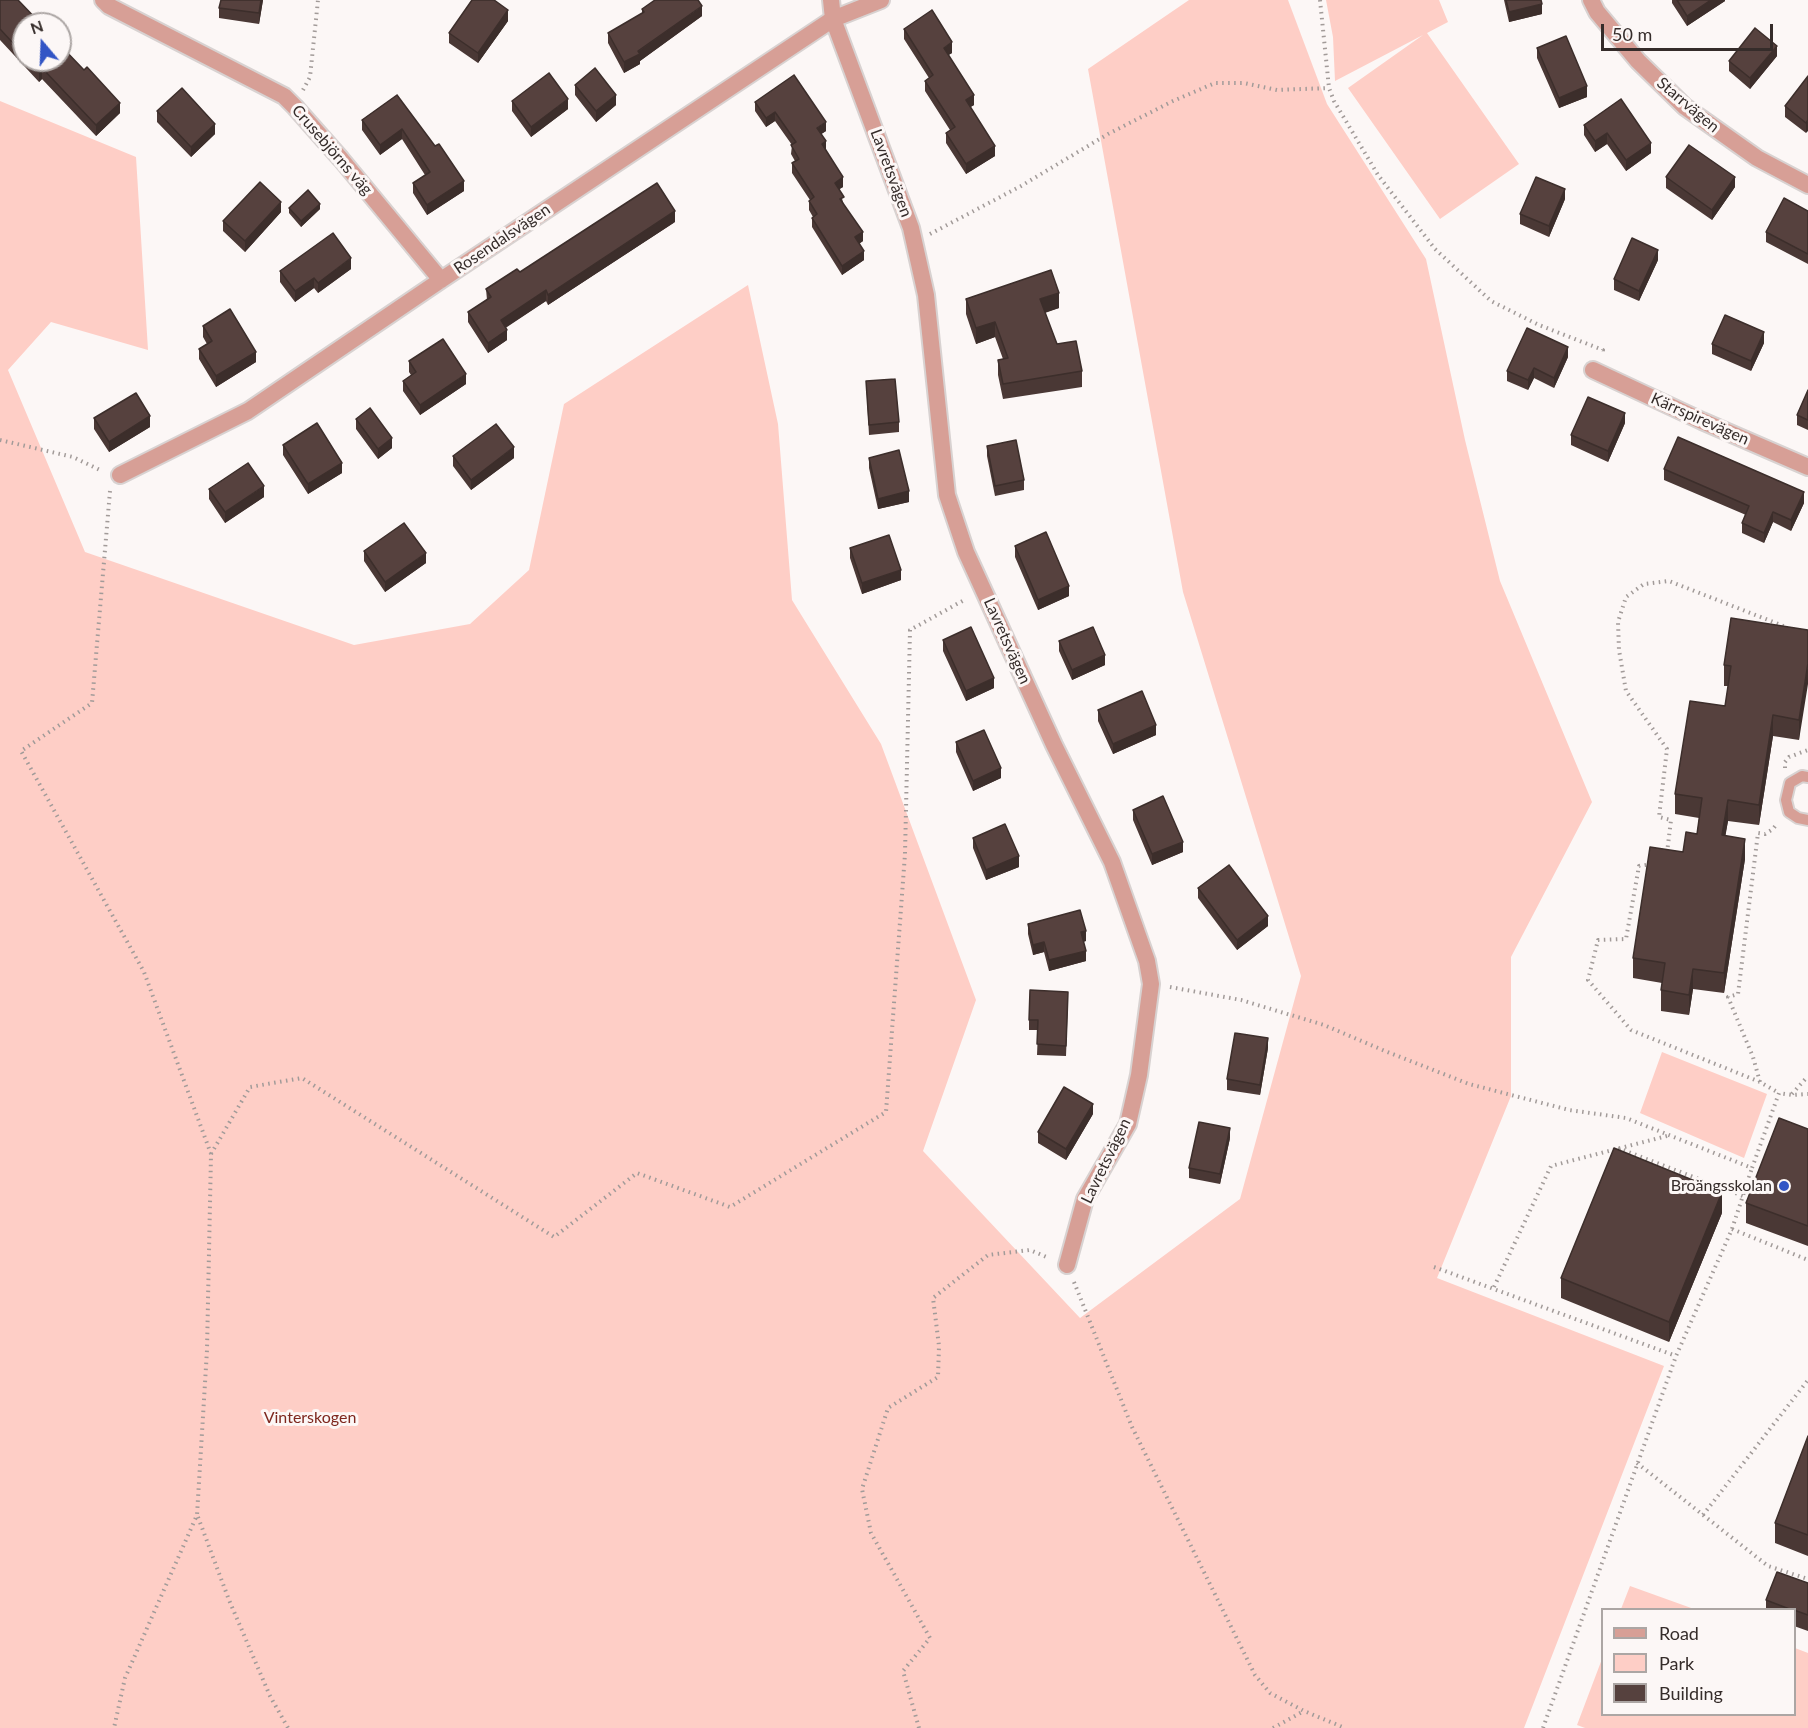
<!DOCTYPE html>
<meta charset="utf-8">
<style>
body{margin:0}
#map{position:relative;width:1808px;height:1728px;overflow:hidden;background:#fcf7f6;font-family:Lato,sans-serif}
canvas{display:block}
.legend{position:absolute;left:1601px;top:1608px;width:195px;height:108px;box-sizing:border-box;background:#fcf7f6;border:2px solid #aca6a4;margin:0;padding:8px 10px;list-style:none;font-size:18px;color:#352c2a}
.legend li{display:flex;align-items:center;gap:12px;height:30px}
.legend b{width:30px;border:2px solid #aca6a4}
.north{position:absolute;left:12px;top:12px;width:60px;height:60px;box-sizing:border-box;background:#fcf7f6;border:2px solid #aca6a4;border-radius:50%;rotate:341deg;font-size:16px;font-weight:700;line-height:24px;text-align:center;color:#352c2a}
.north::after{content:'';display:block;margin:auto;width:21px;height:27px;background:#3255c5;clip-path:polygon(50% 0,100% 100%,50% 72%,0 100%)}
.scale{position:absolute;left:1601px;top:24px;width:172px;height:27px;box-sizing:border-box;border:3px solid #352c2a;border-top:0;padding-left:8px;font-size:18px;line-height:21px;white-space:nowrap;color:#352c2a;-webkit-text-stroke:4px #fcf7f6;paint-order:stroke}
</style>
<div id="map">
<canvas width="1808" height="1728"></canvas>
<ul class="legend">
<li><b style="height:8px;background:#d79f96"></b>Road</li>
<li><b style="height:16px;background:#fecec6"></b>Park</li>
<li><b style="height:16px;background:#56413e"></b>Building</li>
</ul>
<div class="north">N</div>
<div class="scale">50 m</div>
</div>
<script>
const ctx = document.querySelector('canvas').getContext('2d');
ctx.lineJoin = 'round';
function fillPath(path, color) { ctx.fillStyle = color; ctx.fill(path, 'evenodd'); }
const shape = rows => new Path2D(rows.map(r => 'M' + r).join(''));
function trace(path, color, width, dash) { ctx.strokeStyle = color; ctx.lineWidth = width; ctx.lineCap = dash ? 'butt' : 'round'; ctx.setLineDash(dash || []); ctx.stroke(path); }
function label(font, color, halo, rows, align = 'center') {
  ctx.font = font + ' Lato,sans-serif'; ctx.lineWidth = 6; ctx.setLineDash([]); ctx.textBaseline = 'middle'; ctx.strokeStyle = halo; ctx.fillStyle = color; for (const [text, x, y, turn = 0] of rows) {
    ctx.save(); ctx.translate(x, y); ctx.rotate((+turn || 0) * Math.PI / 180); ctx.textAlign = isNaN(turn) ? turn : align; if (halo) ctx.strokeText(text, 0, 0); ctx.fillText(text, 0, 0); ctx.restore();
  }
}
fillPath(shape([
 [1189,0,1288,0,1327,104,1426,259,1465,440,1500,581,1592,802,1511,957,1511,1096,1437,1278,1664,1366,1524,1728,0,1728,0,101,136,157,148,350,51,322,8,370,85,552,354,645,470,624,529,570,564,404,748,285,778,424,792,600,881,744,976,1000,923,1151,1080,1318,1240,1199,1301,976,1183,592,1088,69],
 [1326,0,1439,0,1448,22,1427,33,1519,164,1440,219,1348,88,1423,35,1335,81,1333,37],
 [1662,1052,1767,1094,1744,1158,1640,1113],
 [1630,1586,1694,1609,1621,1609],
 [1795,1648,1808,1653,1808,1728,1585,1728,1577,1725,1602,1659,1602,1714,1794,1714]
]), '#fecec6');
const service = shape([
 [1808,777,1802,776,1790,783,1786,800,1789,812,1798,818,1808,820]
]);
const minor = shape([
 [103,0,109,6,284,96,295,107,341,159,441,280],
 [831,0,833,19,911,228,926,295,947,495,966,552,1054,745,1112,862,1147,961,1151,984,1139,1075,1128,1124,1085,1199,1067,1265],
 [1591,0,1597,12,1638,61,1685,107,1757,158,1808,185],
 [1593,370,1702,421,1808,467],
 [120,475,248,411,441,280,833,19,881,0]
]);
trace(service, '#d8d2d1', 14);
trace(minor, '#d8d2d1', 20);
trace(shape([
 [1320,0,1329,88,1334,101,1378,175,1435,249,1491,301,1539,325,1603,350,1601,353],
 [303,90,310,77,318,0],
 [930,234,1021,186,1108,134,1173,101,1215,83,1244,83,1277,90,1329,88],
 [0,440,73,457,102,471],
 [110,491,92,703,21,751,144,972,211,1154,207,1350,197,1515,125,1678,114,1728],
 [1785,768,1785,762,1789,757,1808,750],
 [1667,853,1671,820,1659,817,1667,749,1626,691,1619,650,1618,622,1626,597,1644,584,1669,581,1786,627],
 [1652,864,1639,866,1626,939,1598,940,1588,980,1631,1030,1760,1082,1779,1093],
 [1170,987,1241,1000,1324,1025,1385,1051,1469,1084,1569,1110,1626,1118,1752,1168,1779,1093,1792,1095,1808,1094],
 [1760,1082,1753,1057,1728,997,1738,994,1758,833,1765,834,1773,829,1776,825],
 [1792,1094,1808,1076],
 [1618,1148,1743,1196],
 [211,1154,250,1087,302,1078,554,1237,637,1173,730,1207,886,1112,905,854,910,630,966,599],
 [1732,1229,1808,1260],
 [1434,1267,1676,1356],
 [1074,1282,1132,1427,1255,1675,1270,1693,1304,1711,1345,1728],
 [1494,1287,1551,1166,1671,1135],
 [1637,1463,1768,1566,1808,1579],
 [1703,1515,1808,1380],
 [198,1517,229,1600,270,1696,288,1728],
 [919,1728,903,1671,930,1638,871,1533,862,1489,888,1408,938,1377,939,1346,933,1298,988,1255,1030,1250,1049,1258],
 [1273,1728,1304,1711],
 [1543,1728,1676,1356,1732,1229,1752,1168]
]), '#a29b99', 4, [1.5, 4.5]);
trace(service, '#d79f96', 10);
trace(minor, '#d79f96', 16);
fillPath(shape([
 [0,0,24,24,24,60,60,60,84,70,120,113,96,136,42,79,39,82,0,40],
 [263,0,259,24,219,18,219,8],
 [1504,0,1541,0,1542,14,1509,22],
 [1672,0,1725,0,1725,1,1687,26,1672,3],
 [642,9,702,16,640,61,640,64,624,73,608,43,608,33,642,14],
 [508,21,478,63,449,43,449,33],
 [904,29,952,53,948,55,974,105,970,107,995,156,966,174,946,143,946,133,950,130,925,91,925,81,929,78,904,39],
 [1537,48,1587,97,1559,108,1537,58],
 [1777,56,1750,89,1729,71,1729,61],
 [1808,76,1806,133,1785,117,1785,106],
 [575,85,616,105,596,122,575,95],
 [397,95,464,191,427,215,413,193,413,183,425,175,402,139,380,155,362,130,362,120],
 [1621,99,1651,153,1626,171,1607,144,1595,152,1584,135,1584,125],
 [512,101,568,109,531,137,512,111],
 [755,102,826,131,821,134,826,151,843,187,839,189,844,205,863,241,859,244,864,260,842,275,812,227,812,218,813,217,809,210,809,201,810,200,792,173,792,163,795,161,791,154,792,145,775,121,766,127,755,111],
 [157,111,215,134,191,157,157,122],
 [1666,177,1735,187,1712,220,1666,188],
 [1565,199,1549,237,1520,224,1520,214],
 [289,208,320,209,301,227,289,213],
 [1808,211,1808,264,1766,242,1766,232],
 [281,212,245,252,223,231,223,221],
 [675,222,548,305,546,301,506,327,507,340,488,353,468,322,468,312,487,300,486,289,520,272],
 [1658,260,1639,301,1614,290,1614,279],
 [351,269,318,293,314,288,295,302,280,282,280,271],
 [966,299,1059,308,1045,313,1057,344,1082,371,1082,387,1003,399,998,375,998,360,1003,359,995,337,976,344,966,314],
 [203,326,256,362,216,387,199,359,199,349,207,344,203,337],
 [1764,343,1751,371,1712,354,1712,344],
 [1568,357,1554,388,1534,378,1528,390,1507,381,1507,371],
 [409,361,466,384,420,415,403,391,403,381,411,375,409,372],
 [866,381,899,422,899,432,869,435],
 [1808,390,1808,430,1797,425,1797,415],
 [94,418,150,427,109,452,94,429],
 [356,419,392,448,378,459,356,429],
 [1625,423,1608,462,1571,445,1571,435],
 [283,445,342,473,308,494,283,455],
 [987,446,1024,480,1024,490,995,496,987,456],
 [453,456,514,458,471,490,453,466],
 [869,458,909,502,878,509,869,468],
 [1664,469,1804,503,1791,531,1773,522,1764,543,1742,533,1742,523,1746,515,1664,480],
 [209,489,264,497,225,523,209,499],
 [1015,546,1069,596,1038,610,1015,557],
 [850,548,901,580,862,594,850,558],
 [364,551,426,563,385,592,364,561],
 [1808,630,1799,740,1773,736,1759,825,1728,821,1725,836,1745,859,1724,993,1693,989,1689,1015,1661,1011,1661,990,1662,983,1633,978,1633,958,1683,852,1697,834,1699,818,1675,814,1675,794,1725,706,1728,686,1724,686,1724,665],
 [943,640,994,688,966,701,943,651],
 [1059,641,1105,665,1072,680,1059,651],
 [1098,710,1156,735,1113,754,1098,721],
 [956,742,1001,778,973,791,956,752],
 [1133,810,1183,852,1152,865,1133,820],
 [973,838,1019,867,986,880,973,848],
 [1198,888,1268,926,1237,950,1198,898],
 [1028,924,1086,941,1083,942,1086,961,1049,971,1044,952,1033,955,1028,934],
 [1068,1002,1066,1056,1037,1055,1038,1030,1029,1030,1029,1020],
 [1268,1048,1260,1095,1227,1090,1227,1079],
 [1093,1114,1066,1160,1038,1143,1038,1132],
 [1808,1129,1808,1246,1746,1223,1746,1203],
 [1230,1138,1220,1184,1189,1178,1189,1168],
 [1722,1213,1669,1342,1561,1298,1561,1278],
 [1808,1436,1808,1556,1775,1543,1775,1523],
 [1808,1583,1808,1631,1794,1626,1794,1610,1766,1610,1766,1600]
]), '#4a3835');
fillPath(shape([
 [261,0,263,0,259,24,259,13],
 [1711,0,1725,0,1725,1,1687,26,1687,16],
 [1542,4,1542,14,1509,22,1509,12],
 [702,6,702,16,640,61,640,64,624,73,624,62],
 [508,10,508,21,478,63,478,53],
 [952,42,952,53,944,58,944,48],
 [1777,46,1777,56,1750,89,1750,78],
 [42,68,42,79,39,82,39,71],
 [1587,86,1587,97,1559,108,1559,98],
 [616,95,616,105,596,122,596,111],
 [974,95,974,105,966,110,966,100],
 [568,99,568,109,531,137,531,127],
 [120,103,120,113,96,136,96,125],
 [775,112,775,121,766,127,766,118],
 [1808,120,1808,131,1806,133,1806,123],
 [826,122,826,131,817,137,817,128],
 [215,124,215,134,191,157,191,147],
 [402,129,402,139,380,155,380,145],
 [1607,133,1607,144,1595,152,1595,141],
 [826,141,826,151,822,144],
 [1651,143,1651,153,1626,171,1626,160],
 [995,146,995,156,966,174,966,164],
 [843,177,843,187,835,192,835,183],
 [1735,177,1735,187,1712,220,1712,210],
 [464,181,464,191,427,215,427,205],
 [1565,189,1565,199,1549,237,1549,226],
 [281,202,281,212,245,252,245,241],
 [320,204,320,209,301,227,301,221],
 [675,211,675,222,548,305,548,295],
 [863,232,863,241,855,246,855,237],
 [1658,250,1658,260,1639,301,1639,291],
 [864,251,864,260,842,275,842,266],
 [351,258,351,269,318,293,318,283],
 [314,278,314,288,295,302,295,291],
 [546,290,546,301,501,331,501,320],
 [1059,293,1059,308,1040,314,1040,299],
 [995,322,995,337,976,344,976,328],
 [507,330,507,340,488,353,488,343],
 [1764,332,1764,343,1751,371,1751,361],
 [1568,347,1568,357,1554,388,1554,378],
 [256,352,256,362,216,387,216,376],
 [1534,368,1534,378,1528,390,1528,380],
 [466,374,466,384,420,415,420,405],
 [1625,413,1625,423,1608,462,1608,451],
 [150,416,150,427,109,452,109,442],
 [392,438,392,448,378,459,378,449],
 [514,447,514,458,471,490,471,480],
 [342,463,342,473,308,494,308,484],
 [264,486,264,497,225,523,225,512],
 [909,491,909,502,878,509,878,499],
 [1804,492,1804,503,1791,531,1791,520],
 [1773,512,1773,522,1764,543,1764,533],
 [426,553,426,563,385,592,385,582],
 [901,570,901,580,862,594,862,583],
 [1069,586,1069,596,1038,610,1038,600],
 [1105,655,1105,665,1072,680,1072,670],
 [1808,663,1808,684,1799,740,1799,720],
 [994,678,994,688,966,701,966,691],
 [1773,715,1773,736,1759,825,1759,805],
 [1156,725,1156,735,1113,754,1113,744],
 [1001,768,1001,778,973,791,973,781],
 [1728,800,1728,821,1722,856,1722,835],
 [1745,839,1745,859,1724,993,1724,973],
 [1183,842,1183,852,1152,865,1152,854],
 [1019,856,1019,867,986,880,986,870],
 [1268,916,1268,926,1237,950,1237,940],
 [1086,931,1086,941,1081,942,1081,932],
 [1044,942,1044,952,1033,955,1033,945],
 [1086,951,1086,961,1049,971,1049,960],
 [1693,969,1693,989,1689,1015,1689,995],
 [1268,1038,1268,1048,1260,1095,1260,1085],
 [1093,1104,1093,1114,1066,1160,1066,1149],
 [1230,1128,1230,1138,1220,1184,1220,1174],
 [1722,1192,1722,1213,1669,1342,1669,1322]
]), '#3c2e2b');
const building = shape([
 [0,0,18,0,41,24,24,24,24,55,0,29,0,0],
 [221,0,261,0,259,13,219,8,221,0],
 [472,0,494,0,508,10,478,53,449,33,472,0],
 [655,0,698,0,702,6,638,51,640,54,624,62,608,33,644,12,642,9,655,0],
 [1506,0,1541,0,1542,4,1509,12,1506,0],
 [1677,0,1711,0,1687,16,1677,0],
 [932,10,952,42,944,48,974,95,966,100,995,146,966,164,946,133,955,127,925,81,933,75,904,29,932,10],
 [1755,28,1777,46,1750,78,1729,61,1755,28],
 [1566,36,1587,86,1559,98,1537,48,1566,36],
 [60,45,84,70,87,67,120,103,96,125,42,68,39,71,28,60,60,60,60,45],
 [595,68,616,95,596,111,575,85,595,68],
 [549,73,568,99,531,127,512,101,549,73],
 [794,75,826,122,817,128,826,141,822,144,843,177,835,183,844,197,840,199,863,232,855,237,864,251,842,266,812,218,817,214,809,201,814,197,792,163,799,159,791,145,796,142,775,112,766,118,755,102,794,75],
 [1808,76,1808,120,1806,123,1785,106,1808,76],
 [182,88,215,124,191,147,157,111,182,88],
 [397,95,435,146,439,144,464,181,427,205,413,183,430,172,402,129,380,145,362,120,397,95],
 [1621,99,1651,143,1626,160,1607,133,1595,141,1584,125,1621,99],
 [1689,145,1735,177,1712,210,1666,177,1689,145],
 [1536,177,1565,189,1549,226,1520,214,1536,177],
 [260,182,281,202,245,241,223,221,260,182],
 [657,183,675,211,548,295,546,290,501,320,507,330,488,343,468,312,491,297,486,289,517,269,520,272,657,183],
 [308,190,320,204,301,221,289,208,308,190],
 [1784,198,1808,211,1808,254,1766,232,1784,198],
 [333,233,351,258,318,283,314,278,295,291,280,271,333,233],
 [1632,238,1658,250,1639,291,1614,279,1632,238],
 [1051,270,1059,293,1040,299,1057,344,1076,341,1082,371,1003,384,998,360,1008,358,995,322,976,328,966,299,1051,270],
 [230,309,256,352,216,376,199,349,212,341,203,326,230,309],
 [1725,315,1764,332,1751,361,1712,344,1725,315],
 [1527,328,1568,347,1554,378,1534,368,1528,380,1507,371,1527,328],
 [443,339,466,374,420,405,403,381,416,372,409,361,443,339],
 [895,379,899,422,869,425,866,381,895,379],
 [1808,390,1808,420,1797,415,1808,390],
 [136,393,150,416,109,442,94,418,136,393],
 [1588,397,1625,413,1608,451,1571,435,1588,397],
 [370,408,392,438,378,449,356,419,370,408],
 [317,423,342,463,308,484,283,445,317,423],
 [496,424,514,447,471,480,453,456,496,424],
 [1678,437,1804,492,1791,520,1773,512,1764,533,1742,523,1749,506,1664,469,1678,437],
 [1016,440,1024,480,995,486,987,446,1016,440],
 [899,450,909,491,878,499,869,458,899,450],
 [248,463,264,486,225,512,209,489,248,463],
 [404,523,426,553,385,582,364,551,404,523],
 [1046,532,1069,586,1038,600,1015,546,1046,532],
 [889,535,901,570,862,583,850,548,889,535],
 [1731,618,1808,630,1808,663,1799,720,1773,715,1759,805,1728,800,1722,835,1745,839,1724,973,1693,969,1689,995,1661,990,1665,963,1633,958,1650,847,1683,852,1686,832,1697,834,1702,798,1675,794,1690,701,1725,706,1731,666,1724,665,1731,618],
 [971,627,994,678,966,691,943,640,971,627],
 [1093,627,1105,655,1072,670,1059,641,1093,627],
 [1142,691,1156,725,1113,744,1098,710,1142,691],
 [984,730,1001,768,973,781,956,742,984,730],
 [1163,796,1183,842,1152,854,1133,810,1163,796],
 [1005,824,1019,856,986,870,973,838,1005,824],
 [1229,865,1268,916,1237,940,1198,888,1229,865],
 [1080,910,1086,931,1081,932,1086,951,1049,960,1044,942,1033,945,1028,924,1080,910],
 [1030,990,1068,992,1066,1046,1037,1044,1038,1020,1029,1020,1030,990],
 [1235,1033,1268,1038,1260,1085,1227,1079,1235,1033],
 [1064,1087,1093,1104,1066,1149,1038,1132,1064,1087],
 [1779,1118,1808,1129,1808,1226,1746,1203,1779,1118],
 [1199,1122,1230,1128,1220,1174,1189,1168,1199,1122],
 [1614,1148,1722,1192,1669,1322,1561,1278,1614,1148],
 [1808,1436,1808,1535,1775,1523,1808,1436],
 [1777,1572,1808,1583,1808,1615,1794,1610,1792,1610,1766,1600,1777,1572]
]);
fillPath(building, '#56413e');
trace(building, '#3c2e2b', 1.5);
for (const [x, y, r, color] of [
 [1784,1186,6,"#3255c5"]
]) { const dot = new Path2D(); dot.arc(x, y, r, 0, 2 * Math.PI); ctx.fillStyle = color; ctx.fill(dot); trace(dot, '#fcf7f6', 2); }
label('16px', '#352c2a', '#fcf7f6', [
 ["Starrvägen",1688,105,40],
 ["Crusebjörns väg",332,150,49],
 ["Lavretsvägen",891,173,70],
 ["Rosendalsvägen",502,239,-34],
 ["Kärrspirevägen",1700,419,24],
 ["Lavretsvägen",1007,641,66],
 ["Lavretsvägen",1106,1161,-64]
]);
label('16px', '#352c2a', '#fcf7f6', [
 ["Broängsskolan",1772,1186]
], 'right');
label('16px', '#7e271e', '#fcf7f6', [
 ["Vinterskogen",310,1418]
]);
</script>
